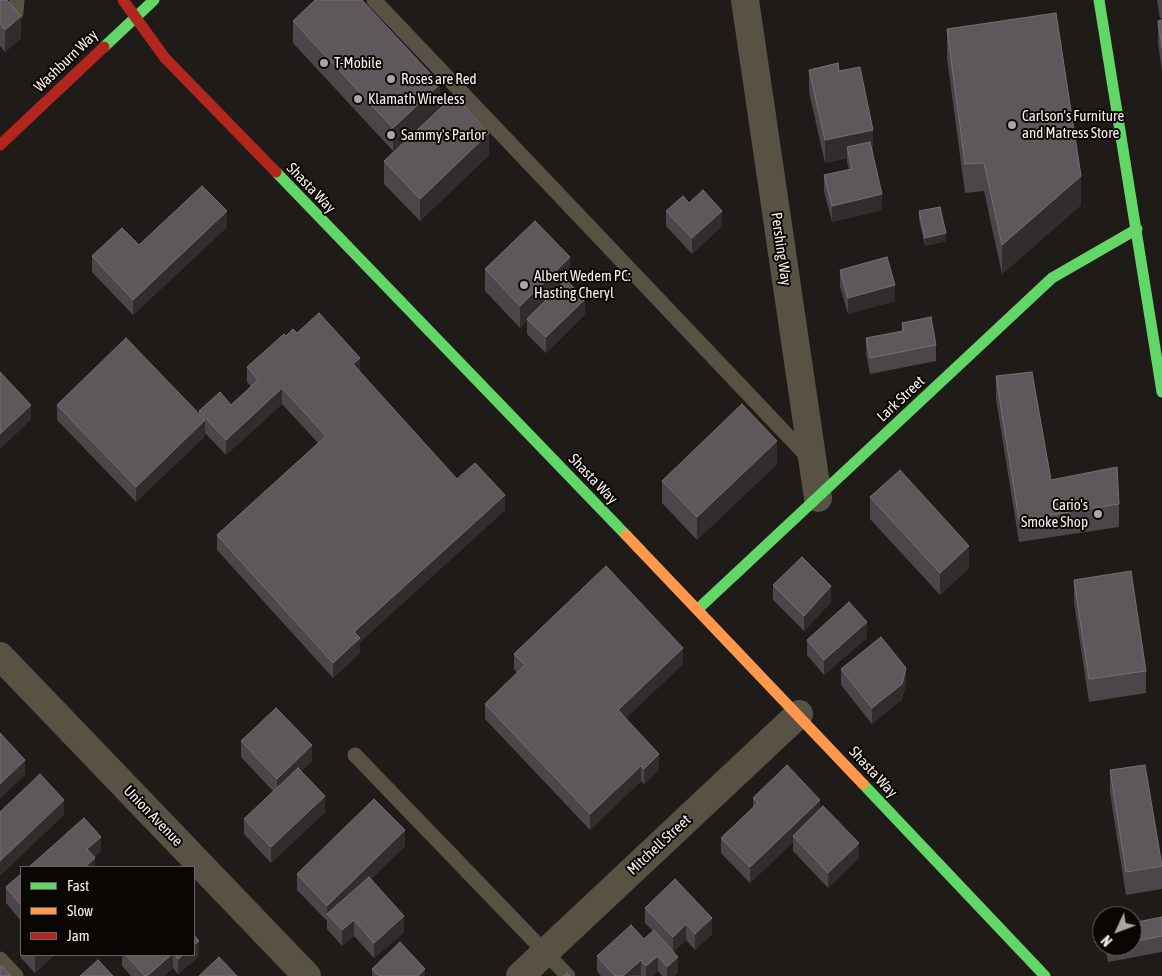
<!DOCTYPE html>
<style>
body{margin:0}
#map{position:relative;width:1162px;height:976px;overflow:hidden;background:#1f1b18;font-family:"Asap Condensed",sans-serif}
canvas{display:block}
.legend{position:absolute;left:20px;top:866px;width:175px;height:90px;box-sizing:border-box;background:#090604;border:1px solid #686461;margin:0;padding:6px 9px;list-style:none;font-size:15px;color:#f7f1ed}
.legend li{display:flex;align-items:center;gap:10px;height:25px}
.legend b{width:25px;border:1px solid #686461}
.north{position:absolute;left:1092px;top:906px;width:50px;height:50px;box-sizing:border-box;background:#090604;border:1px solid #686461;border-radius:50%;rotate:227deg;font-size:14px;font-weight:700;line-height:20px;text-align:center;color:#f7f1ed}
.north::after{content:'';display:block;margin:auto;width:18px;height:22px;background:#aba6a2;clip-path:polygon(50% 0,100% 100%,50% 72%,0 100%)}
</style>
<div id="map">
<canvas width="1162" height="976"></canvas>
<ul class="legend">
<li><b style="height:6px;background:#63d668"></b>Fast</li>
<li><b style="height:6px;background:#ff974d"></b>Slow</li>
<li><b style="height:6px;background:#b3261e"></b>Jam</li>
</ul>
<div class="north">N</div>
</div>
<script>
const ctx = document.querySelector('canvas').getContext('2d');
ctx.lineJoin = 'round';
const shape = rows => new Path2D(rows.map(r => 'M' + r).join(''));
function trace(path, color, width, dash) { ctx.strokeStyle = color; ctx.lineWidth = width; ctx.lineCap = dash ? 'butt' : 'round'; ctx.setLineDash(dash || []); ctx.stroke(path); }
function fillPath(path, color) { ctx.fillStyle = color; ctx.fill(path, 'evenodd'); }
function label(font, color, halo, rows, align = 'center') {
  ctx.font = font + ' "Asap Condensed",sans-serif'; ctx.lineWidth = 4; ctx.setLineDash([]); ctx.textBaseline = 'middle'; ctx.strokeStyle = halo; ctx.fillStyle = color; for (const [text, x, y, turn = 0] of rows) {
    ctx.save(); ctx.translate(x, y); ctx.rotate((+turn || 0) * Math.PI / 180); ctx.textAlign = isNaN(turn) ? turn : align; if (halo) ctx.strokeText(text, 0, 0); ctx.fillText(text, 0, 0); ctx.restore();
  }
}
trace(shape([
 [374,0,809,458],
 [0,28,16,13,17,0],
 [355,755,568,976],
 [0,959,16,976]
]), '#585245', 15);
trace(shape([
 [745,0,818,498],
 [0,656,307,976],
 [520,976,799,714]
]), '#585245', 28);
trace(shape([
 [1099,0,1162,392],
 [104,47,154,0],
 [276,172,626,535],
 [698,609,1052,278,1137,229],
 [863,784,1045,976]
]), '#63d668', 11);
trace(shape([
 [626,535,863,784]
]), '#ff974d', 11);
trace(shape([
 [123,0,165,58,276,172],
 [0,145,104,47]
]), '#b3261e', 11);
fillPath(shape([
 [0,0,21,38,5,52,0,46],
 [1157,0,1162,0,1162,18,1160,19],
 [1162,20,1162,71,1158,43,1158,21],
 [293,21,440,106,393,151,293,43],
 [947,29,1081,205,1002,274,984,191,965,193,947,58],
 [809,70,839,71,873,152,872,152,882,210,832,222,824,191,824,175,849,169,847,163,847,158,825,163,809,92],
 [489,155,420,221,384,184,384,161],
 [689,203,722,226,692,254,666,226,666,211],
 [919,211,946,241,925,246,919,219],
 [227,227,133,315,92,272,92,256],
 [485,269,570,280,568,282,585,314,546,353,527,334,527,321,520,328,485,291],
 [840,270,895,301,848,314,840,286],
 [902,323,936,345,936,361,870,374,866,353,866,338,902,331],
 [297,333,360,372,457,479,505,510,360,642,360,653,333,678,217,550,217,535,318,443,282,404,226,455,205,433,205,436,136,502,57,420,57,405,199,414,199,411,231,405,251,387,247,382,247,367,286,336],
 [996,376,1051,480,1119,504,1119,527,1019,542,996,399],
 [777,464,697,540,662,503,662,481],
 [870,497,969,568,940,595,870,519],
 [1074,580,1146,671,1146,693,1089,702,1074,602],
 [773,585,831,602,804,631,773,600],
 [867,638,824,675,807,655,807,640],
 [514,654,683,664,625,718,659,769,644,784,641,781,590,830,485,719,485,704,517,673,514,669],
 [841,669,906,683,902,699,872,724,841,685],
 [241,741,312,761,301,771,325,812,271,863,244,834,244,819,273,791,241,757],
 [1110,770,1162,866,1162,889,1126,895,1110,793],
 [753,798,820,808,859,858,828,888,793,851,793,842,750,883,721,853,721,838,753,807],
 [405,846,371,879,404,932,374,958,354,936,342,946,327,929,327,921,297,890,297,874],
 [21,874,21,921,6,903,6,887],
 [645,908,712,934,695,950,686,940,673,952,678,973,674,976,662,976,658,971,652,976,601,976,597,971,597,956,644,939,653,931,645,923],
 [1162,917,1162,952,1108,962,1105,946,1132,946,1132,923],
 [21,943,21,955,54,955,35,973,21,958],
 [122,955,194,955,199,956,178,974,173,968,164,976,131,976,122,966],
 [372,969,425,976,372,976]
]), '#4c454a');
fillPath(shape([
 [21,16,21,38,5,52,5,30],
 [440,84,440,106,393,151,393,128],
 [873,130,873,152,849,157,847,147,847,158,825,163,825,140],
 [489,133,489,155,420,221,420,199],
 [1081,176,1081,205,1002,274,1002,245],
 [882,194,882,210,832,222,832,206],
 [227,211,227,227,133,315,133,300],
 [722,211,722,226,692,254,692,238],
 [946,233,946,241,925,246,925,238],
 [570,257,570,280,529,320,527,319,527,321,520,328,520,306],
 [895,285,895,301,848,314,848,298],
 [585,299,585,314,546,353,546,337],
 [360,358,360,373,353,364],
 [282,388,282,404,226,455,226,440],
 [31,405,31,420,0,449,0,434],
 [205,420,205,436,136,502,136,487],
 [777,441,777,464,697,540,697,517],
 [505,495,505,510,360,642,360,653,333,678,333,663,354,632],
 [969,546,969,568,940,595,940,573],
 [831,586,831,602,804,631,804,616],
 [867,622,867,638,824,675,824,660],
 [683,648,683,664,618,726,618,710],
 [906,668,906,683,902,699,872,724,872,708],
 [312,745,312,761,277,794,277,779],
 [659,754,659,769,644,784,644,769],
 [25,760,25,775,0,799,0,784],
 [641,766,641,781,590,830,590,814],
 [325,796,325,812,271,863,271,847],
 [64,800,64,815,0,876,0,861],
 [820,800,820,815,793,836,793,842,750,883,750,867],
 [405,830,405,846,331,918,327,914,327,921,327,906],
 [101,837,101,852,87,864,87,849],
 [859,843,859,858,828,888,828,873],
 [95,858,95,867,85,867],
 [404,916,404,932,374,958,374,943],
 [712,918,712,934,695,950,695,934],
 [354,920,354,936,342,946,342,930],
 [686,924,686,940,673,952,673,937],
 [199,941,199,956,178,974,178,959,183,955,194,955,194,945],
 [38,955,54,955,35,973,35,957],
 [171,955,173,955,173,968,164,976,147,976],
 [658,956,658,971,652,976,646,976,646,966],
 [678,957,678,973,674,976,667,976,667,967],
 [641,960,641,975,623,976],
 [425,969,425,976,418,976]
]), '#322c2f');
const building = shape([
 [0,0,7,0,21,16,5,30,0,24,0,0],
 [315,0,362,0,440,84,393,128,293,21,315,0],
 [1056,13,1081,176,1002,245,984,163,965,164,947,29,1056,13],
 [1162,20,1162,48,1158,21,1162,20],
 [838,63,839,71,860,67,873,130,825,140,809,70,838,63],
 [454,95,489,133,420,199,384,161,454,95],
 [870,142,882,194,832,206,824,175,852,169,847,147,870,142],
 [202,186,227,211,133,300,92,256,122,228,139,245,202,186],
 [703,190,722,211,692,238,666,211,683,196,689,203,703,190],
 [940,207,946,233,925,238,919,211,940,207],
 [535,221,570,257,520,306,485,269,535,221],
 [887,257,895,285,848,298,840,270,887,257],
 [566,280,585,299,546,337,527,319,566,280],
 [319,313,360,358,353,364,457,479,475,463,505,495,354,632,360,638,333,663,217,535,326,436,282,388,226,440,199,411,220,392,231,405,258,380,247,367,284,334,286,336,293,329,297,333,319,313],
 [931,317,936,345,870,358,866,338,903,331,902,323,931,317],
 [126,338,205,420,136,487,57,405,126,338],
 [0,372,31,405,0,434,0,372],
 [1032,372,1051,480,1117,467,1119,504,1019,520,996,376,1032,372],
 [742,404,777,441,697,517,662,481,742,404],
 [900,470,969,546,940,573,870,497,900,470],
 [802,557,831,586,804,616,773,585,802,557],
 [606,566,683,648,618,710,659,754,644,769,641,766,590,814,485,704,525,665,514,654,606,566],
 [1131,571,1146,671,1089,679,1074,580,1131,571],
 [849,602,867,622,824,660,807,640,849,602],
 [881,637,906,668,902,684,872,708,841,669,881,637],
 [276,708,312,745,277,779,241,741,276,708],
 [0,733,25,760,0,784,0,733],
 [787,765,820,800,750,867,721,838,758,803,753,798,787,765],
 [1145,765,1162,866,1126,872,1110,770,1145,765],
 [298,768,325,796,271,847,244,819,298,768],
 [40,774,64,800,0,861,0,812,40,774],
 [374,799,405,830,327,906,297,874,374,799],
 [823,806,859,843,828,873,793,836,823,806],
 [84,818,101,837,87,849,95,858,85,867,29,867,84,818],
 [21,874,21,905,6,887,21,874],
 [369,877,404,916,374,943,354,920,342,930,327,914,369,877],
 [675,879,712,918,695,934,686,924,673,937,645,908,675,879],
 [1162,917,1162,936,1132,942,1132,923,1162,917],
 [631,925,644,939,654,930,678,957,667,967,658,956,646,966,641,960,623,976,615,976,597,956,631,925],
 [194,935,199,941,194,945,194,935],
 [400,942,425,969,418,976,379,976,372,969,400,942],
 [126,955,171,955,147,976,145,976,126,955],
 [175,955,183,955,178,959,175,955],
 [219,957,237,976,199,976,219,957],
 [98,960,113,976,80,976,98,960],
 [2,966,11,976,0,976,0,967,2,966],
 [567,973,570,976,564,976,567,973]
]);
fillPath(building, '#5e575c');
trace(building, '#767072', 1);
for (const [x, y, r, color] of [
 [324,63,5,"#aba6a2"],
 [391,79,5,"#aba6a2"],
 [358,99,5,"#aba6a2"],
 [1012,125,5,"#aba6a2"],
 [391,135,5,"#aba6a2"],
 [524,285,5,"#aba6a2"],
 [1098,514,5,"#aba6a2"]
]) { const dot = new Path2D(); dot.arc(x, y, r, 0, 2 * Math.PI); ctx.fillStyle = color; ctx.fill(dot); trace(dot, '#090604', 2); }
label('15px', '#f7f1ed', '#090604', [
 ["Washburn Way",66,61,-44],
 ["Shasta Way",311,188,46],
 ["Pershing Way",781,249,82],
 ["Lark Street",901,399,-43],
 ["Shasta Way",593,479,46],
 ["Shasta Way",873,772,47],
 ["Union Avenue",153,816,46],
 ["Mitchell Street",659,845,-43]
]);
label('15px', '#f7f1ed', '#090604', [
 ["T-Mobile",334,63],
 ["Roses are Red",401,79],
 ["Klamath Wireless",368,99],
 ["Carlson's Furniture",1022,116],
 ["and Matress Store",1022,133],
 ["Sammy's Parlor",401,135],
 ["Albert Wedem PC:",534,276],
 ["Hasting Cheryl",534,293],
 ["Cario's",1088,505,"right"],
 ["Smoke Shop",1088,522,"right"]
], 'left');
</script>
